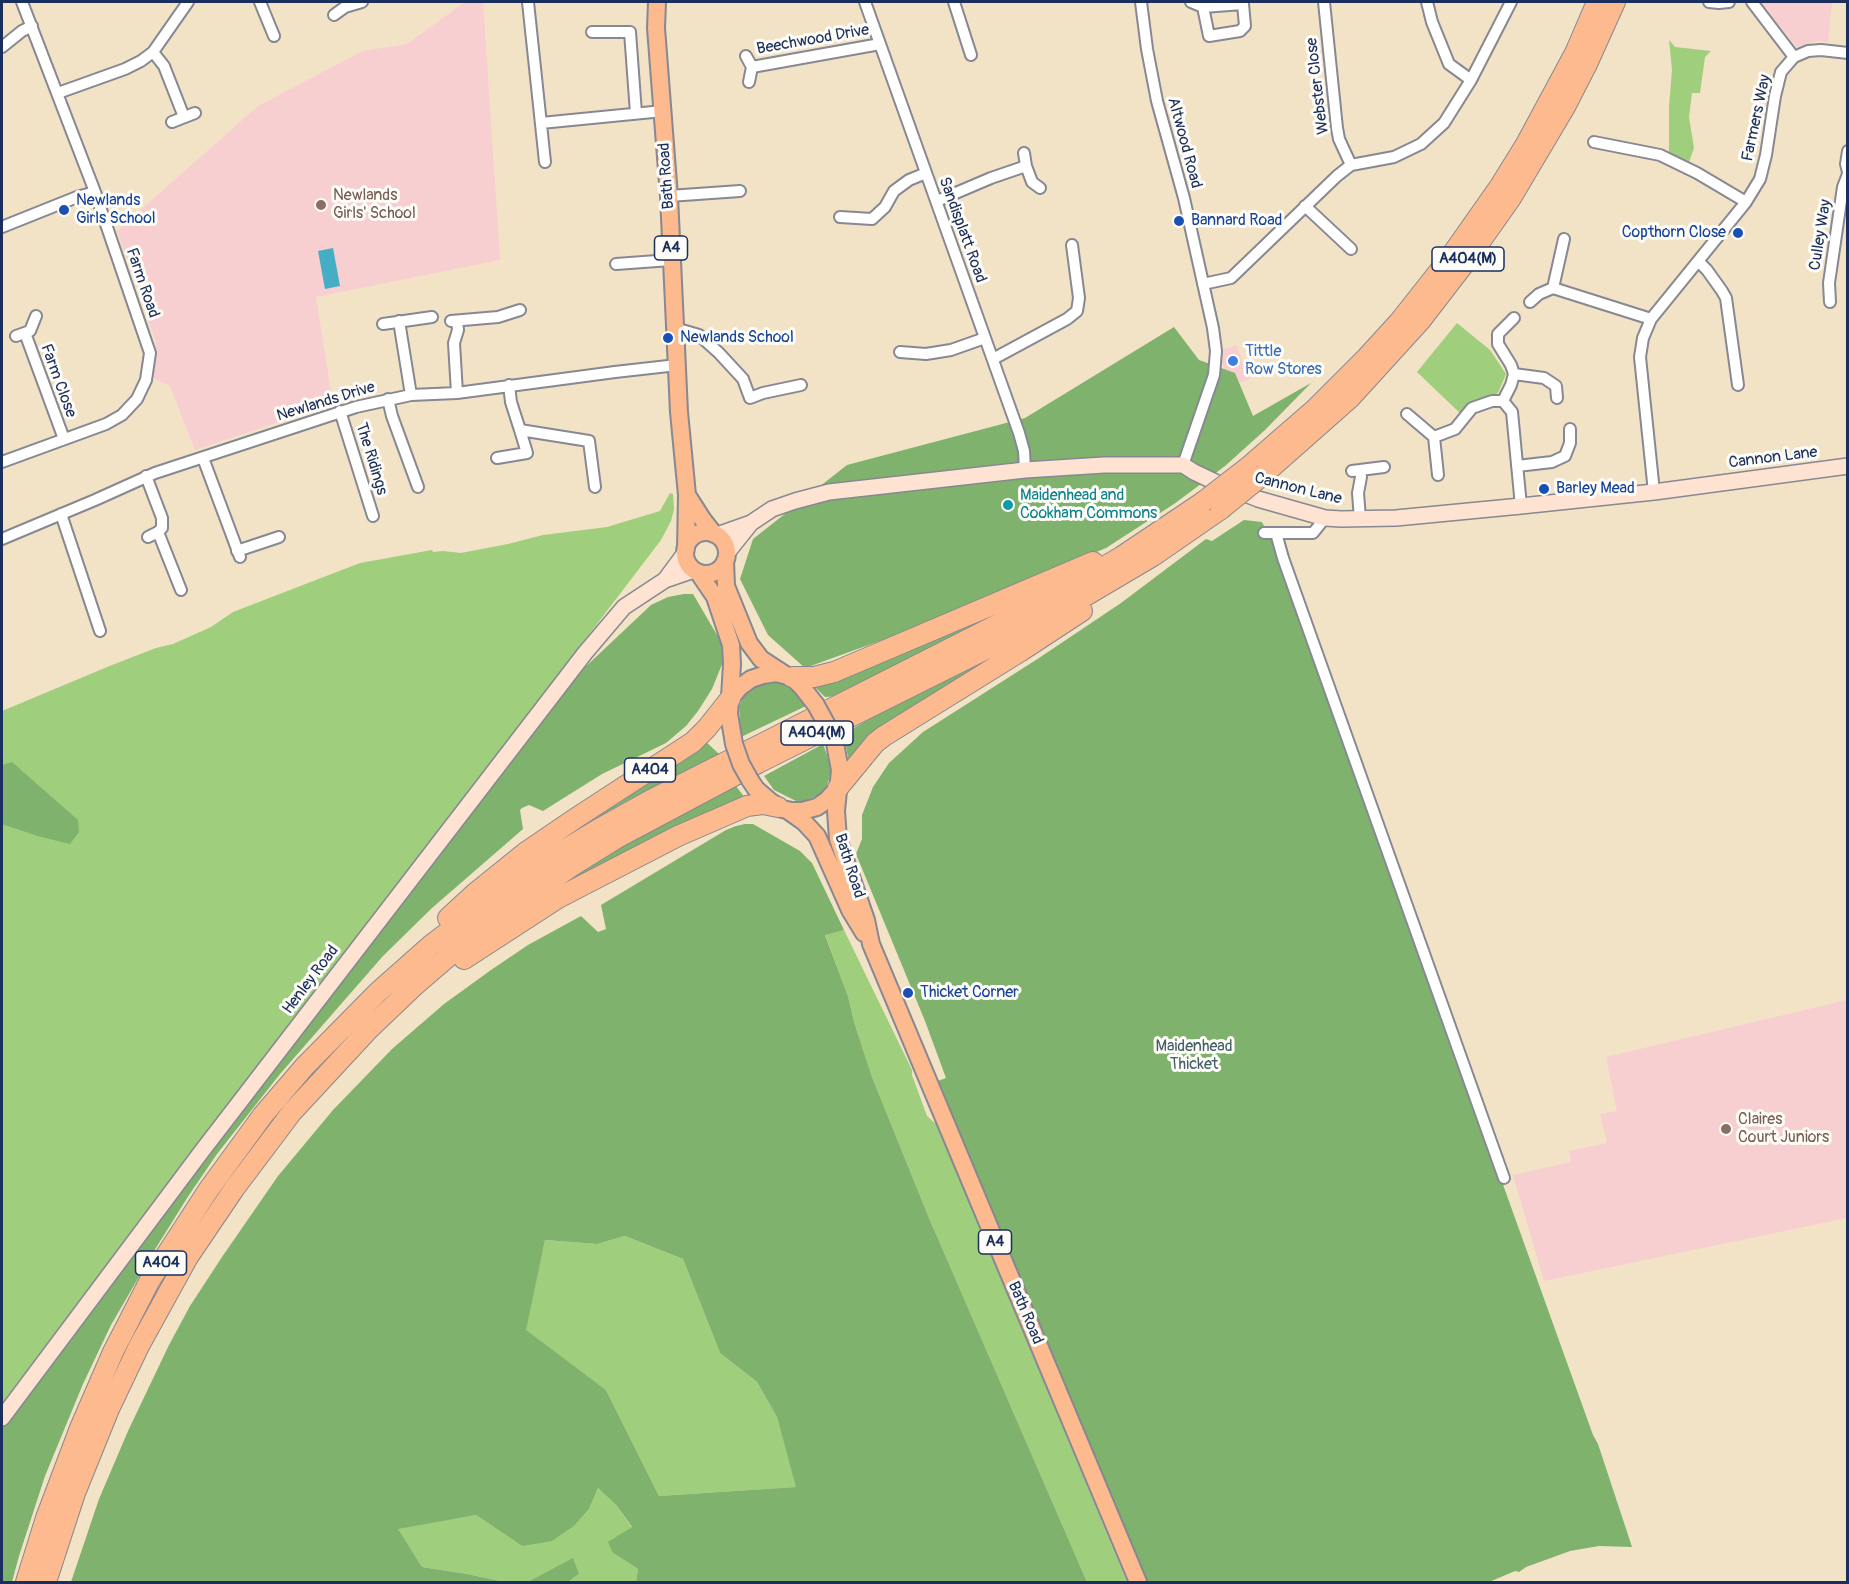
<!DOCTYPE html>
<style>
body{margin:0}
#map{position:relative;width:1849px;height:1584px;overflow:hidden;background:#f2e2c6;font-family:Pangolin,sans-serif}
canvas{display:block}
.frame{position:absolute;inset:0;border:3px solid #1b2f5e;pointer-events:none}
</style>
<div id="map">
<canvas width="1849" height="1584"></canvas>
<div class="frame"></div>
</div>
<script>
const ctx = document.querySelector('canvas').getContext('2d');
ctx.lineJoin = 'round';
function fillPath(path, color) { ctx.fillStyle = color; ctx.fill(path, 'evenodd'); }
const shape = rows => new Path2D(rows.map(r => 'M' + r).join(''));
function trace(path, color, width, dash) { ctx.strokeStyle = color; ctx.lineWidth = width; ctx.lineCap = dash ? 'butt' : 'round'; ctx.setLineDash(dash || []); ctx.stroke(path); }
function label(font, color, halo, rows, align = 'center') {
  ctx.font = font + ' Pangolin,sans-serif'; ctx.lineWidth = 6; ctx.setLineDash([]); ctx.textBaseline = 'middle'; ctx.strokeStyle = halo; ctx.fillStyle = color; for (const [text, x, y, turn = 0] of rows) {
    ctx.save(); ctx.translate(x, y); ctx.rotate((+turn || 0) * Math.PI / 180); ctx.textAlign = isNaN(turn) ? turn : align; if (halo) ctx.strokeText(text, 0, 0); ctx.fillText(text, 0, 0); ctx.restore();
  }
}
fillPath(shape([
 [465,2,483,2,500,260,316,297,333,404,195,450,170,386,150,376,156,342,117,231,258,106,363,51,407,44],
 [1762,2,1832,2,1828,42,1816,41,1797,47,1762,4],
 [1236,345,1250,379,1232,386,1219,357,1221,351],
 [1847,1000,1847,1218,1544,1281,1513,1175,1571,1162,1569,1151,1607,1143,1600,1114,1617,1111,1606,1057]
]), '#f7cfd0');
fillPath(shape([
 [1669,40,1675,47,1711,51,1705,57,1700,93,1692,93,1689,117,1694,148,1687,168,1669,159,1669,107,1672,70],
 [1457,323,1490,350,1506,374,1498,393,1476,401,1462,415,1417,372],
 [670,493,673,494,674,509,671,521,661,540,399,884,234,1096,122,1249,2,1407,2,711,112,665,156,648,173,644,211,627,233,612,360,563,432,550,433,552,443,551,461,553,508,544,543,535,607,527,660,511],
 [844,930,912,1070,912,1075,927,1116,937,1125,1127,1582,1087,1582,929,1218,872,1077,854,1022,848,996,825,934],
 [625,1236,683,1259,720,1353,757,1382,777,1417,797,1487,659,1496,606,1390,525,1330,545,1240,597,1244],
 [598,1488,617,1506,632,1528,613,1553,638,1569,636,1582,568,1582,579,1574,528,1582,505,1582,467,1574,422,1567,397,1528,476,1515,522,1546,575,1525,589,1509]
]), '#9fcf7d');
fillPath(shape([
 [1174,327,1199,360,1235,373,1253,416,1311,383,1265,430,1225,466,1174,504,1106,548,888,638,805,668,768,635,740,579,753,539,847,465,1025,418],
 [1244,520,1262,522,1272,542,1593,1435,1598,1444,1632,1547,1599,1546,1570,1551,1526,1567,1519,1572,1515,1571,1489,1582,1146,1582,935,1082,946,1078,925,1021,856,854,862,839,862,815,873,787,889,763,923,732,1039,658,1121,603,1206,539,1212,541],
 [684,594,693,594,727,652,712,689,698,711,686,726,666,743,602,774,543,811,529,805,522,808,520,810,523,829,432,908,383,956,280,1074,217,1154,189,1195,154,1251,111,1325,83,1384,45,1476,19,1556,12,1582,2,1582,2,1425,425,870,460,830,457,827,581,671,651,605,668,597],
 [1006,606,1007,609,837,696,825,697,813,685],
 [1019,642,895,718,862,743,849,761,845,742,851,741,854,728,879,713],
 [770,679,792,686,804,696,806,706,741,737,739,706,747,690],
 [703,739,719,754,625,802,584,826,511,873],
 [823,744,832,769,825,792,800,803,774,790,764,776],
 [12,762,78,820,79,832,70,844,41,837,2,824,2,765],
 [735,785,746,799,507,922,570,878,621,846],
 [745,824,753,824,800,851,812,863,844,930,825,935,848,996,854,1022,872,1077,929,1218,1087,1582,636,1582,638,1569,613,1553,608,1542,632,1527,617,1506,598,1488,589,1509,575,1525,552,1541,522,1546,476,1515,398,1529,422,1567,467,1574,505,1582,71,1582,99,1499,128,1431,169,1345,190,1306,222,1257,278,1176,333,1110,392,1049,444,1004,491,970,528,945,581,916,598,932,606,929,601,905,726,830,736,826],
 [625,1236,683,1259,720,1353,757,1382,777,1417,796,1487,659,1496,606,1390,526,1330,545,1240,597,1244],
 [573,1558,579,1574,568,1582,528,1582]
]), '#7fb26c');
fillPath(shape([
 [333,248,340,286,325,289,318,251]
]), '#45aec4');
const street = shape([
 [260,2,274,36],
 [528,2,545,162],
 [865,2,1019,433,1024,451,1025,470],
 [954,2,971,55],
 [1141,2,1147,49,1157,101,1184,198,1213,328,1216,351,1214,375,1183,465],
 [1191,2,1203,7,1243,4,1245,26,1240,31,1209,36,1203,7],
 [1324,2,1337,128,1339,139,1351,165],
 [1427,2,1432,22,1449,64,1471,80],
 [1709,2,1719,3,1729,2],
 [1752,2,1794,57],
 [334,15,345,7,362,2],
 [592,32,630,32,636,113],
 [2,47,22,31,32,26],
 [153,52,164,66,184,117],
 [746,56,752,67,749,82],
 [752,67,880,44],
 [58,93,125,69,141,61,153,52,188,2],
 [172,122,195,113],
 [541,123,663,111],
 [1594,142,1660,155,1697,173,1746,202],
 [1848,151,1846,164,1848,172],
 [1024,153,1026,166,1032,182,1040,188],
 [669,196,740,191],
 [937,201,991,178,1026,166],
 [1305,206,1351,249],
 [840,217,872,219,885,207,894,191,909,180,926,173],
 [2,227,77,197,95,192],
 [1698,261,1707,270,1722,291,1726,298,1738,385],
 [616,264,671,260],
 [1203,284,1231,278,1337,176,1351,165,1394,157,1421,144,1444,123,1471,80,1511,2],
 [1553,288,1651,319],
 [1530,302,1539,294,1553,288,1564,239],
 [1830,302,1829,283,1843,187,1848,174],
 [399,321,411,395],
 [451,321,498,317,520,310],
 [457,321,458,330,454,343,457,393],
 [383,324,432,317],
 [675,328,699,335,719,353,743,379,750,398,763,393,801,385],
 [25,333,64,439],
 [16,336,30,331,36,316],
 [900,352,926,354,951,350,985,338],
 [993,359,1067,319,1077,311,1079,298,1072,245],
 [1514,374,1544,378,1556,386,1557,398],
 [509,385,511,402,520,430,589,441,595,487],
 [388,399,392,416,418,487],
 [1503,401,1511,385,1514,374,1511,365,1498,344,1498,334,1514,318],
 [340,411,373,516],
 [1407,414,1434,437,1438,475],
 [1434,437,1455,429,1472,408,1492,401,1503,401,1512,412,1521,506],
 [203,458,240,557],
 [497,458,527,453,520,430],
 [2,462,106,424,122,415,137,399,146,380,150,353,95,192,22,2],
 [1517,466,1552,462,1565,456,1570,443,1570,429],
 [1352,471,1384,467],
 [146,476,162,518,162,528,158,532,148,537],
 [1654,492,1640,357,1643,338,1651,319,1746,202,1760,179,1766,155,1775,96,1781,72,1794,57,1808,51,1821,50,1848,53],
 [61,514,100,631],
 [1360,519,1358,493,1361,477,1360,470],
 [158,532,181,590],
 [1264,533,1313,533,1325,518],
 [1276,533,1283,558,1504,1178],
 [2,539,95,500,155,473,356,407,411,395,457,393,615,372,677,365],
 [237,551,279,537]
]);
const secondary = shape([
 [717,535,751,523,772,509,795,501,829,492,1025,470,1104,465,1183,465,1194,472,1215,482,1258,499,1325,518,1341,519,1396,518,1521,506,1654,492,1848,466],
 [727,553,751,523],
 [665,580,685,553],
 [2,1418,202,1151,585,653,624,607,665,580,694,570]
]);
const primary = shape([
 [657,2,656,28,669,196,679,412,687,495,686,549],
 [687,495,703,520,714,534],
 '685 553a21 21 0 1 1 42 0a21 21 0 1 1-42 0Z',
 [725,561,726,586,749,643,761,659,784,674],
 [698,572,715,597,731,645,732,664,729,714,734,744],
 [730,699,740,687,751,679,763,675,776,673,792,677,802,687,816,705],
 [834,738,840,770,836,811,838,839,866,920,871,944,1138,1582],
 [750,780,756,789,771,802,782,809,792,811,802,811,817,807,827,800,838,788],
 [787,810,804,822,817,836,850,910,864,933]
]);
const highway = shape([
 [1247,468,1315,409,1367,357,1399,322,1448,260,1500,186,1526,144,1575,53,1597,2],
 [1264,474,1350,398,1421,320,1468,259,1511,198,1565,107,1587,64,1615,2],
 [792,677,814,677,834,672,1093,562],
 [838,788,875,743,884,736,1021,651,1082,611],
 [448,918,474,894,526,852,576,818,693,742,707,728,730,699],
 [464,959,558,898,678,836,747,806,763,804,778,807],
 [26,1582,46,1518,80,1428,113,1352,150,1280,209,1189,263,1115,305,1066,378,992,431,945,493,898,551,858,597,830,649,801,1050,598,1121,557,1203,502],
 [46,1582,75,1493,109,1409,139,1346,188,1257,234,1189,292,1112,369,1029,413,987,463,944,507,910,572,866,617,838,758,763,988,648,1075,602,1153,556,1221,509]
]);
trace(street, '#868892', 14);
trace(secondary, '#868892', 18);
trace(primary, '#868892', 20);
trace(highway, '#868892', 22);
trace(street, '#fff', 10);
trace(secondary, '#fee3d2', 15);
trace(primary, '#fcba8e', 16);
trace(highway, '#fcba8e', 20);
const primaryBridge = shape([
 [816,705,834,738],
 [734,744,741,764,750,780]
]);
const highwayBridge = shape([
 [1203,502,1247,468],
 [1221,509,1264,474]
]);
trace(primaryBridge, '#868892', 20, []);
trace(highwayBridge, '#868892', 22, []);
trace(primaryBridge, '#fcba8e', 16);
trace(highwayBridge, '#fcba8e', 20);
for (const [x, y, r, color] of [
 [321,205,6,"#8d6e63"],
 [64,210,6,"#1a4fb4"],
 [1179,221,6,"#1a4fb4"],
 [1738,233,6,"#1a4fb4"],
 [668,338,6,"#1a4fb4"],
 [1233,361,6,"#3f7fe0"],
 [1544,489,6,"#1a4fb4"],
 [1008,505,6,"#0f9aa8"],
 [908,993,6,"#1a4fb4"],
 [1726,1129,6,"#8d6e63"]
]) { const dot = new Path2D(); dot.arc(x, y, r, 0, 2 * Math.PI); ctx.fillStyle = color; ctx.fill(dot); trace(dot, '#fdfcf7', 2); }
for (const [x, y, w] of [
 [671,248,33],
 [1468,259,72],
 [817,733,72],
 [650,770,51],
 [995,1242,33],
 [161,1263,51]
]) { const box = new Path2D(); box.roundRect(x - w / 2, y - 12, w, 24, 4.5); ctx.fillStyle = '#fdfcf7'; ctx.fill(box); trace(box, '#1b2f5e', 1.5); }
label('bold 15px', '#1b2f5e', null, [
 ["A4",671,248],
 ["A404(M)",1468,259],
 ["A404(M)",817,733],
 ["A404",650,770],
 ["A4",995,1242],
 ["A404",161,1263]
]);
label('16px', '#1b2f5e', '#fdfcf7', [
 ["Beechwood Drive",813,40,-10],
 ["Webster Close",1318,86,-97],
 ["Farmers Way",1757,118,-78],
 ["Altwood Road",1184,143,75],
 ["Bath Road",667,176,-94],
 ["Sandisplatt Road",962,230,70],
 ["Culley Way",1821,235,-81],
 ["Farm Road",142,283,71],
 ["Farm Close",58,381,70],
 ["Newlands Drive",326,402,-17],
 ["Cannon Lane",1773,458,-7],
 ["The Ridings",371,459,73],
 ["Cannon Lane",1298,489,14],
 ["Bath Road",849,866,72],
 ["Henley Road",311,980,-53],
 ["Bath Road",1025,1313,67]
]);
label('16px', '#785e54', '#fdfcf7', [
 ["Newlands",333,196],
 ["Girls' School",333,214],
 ["Claires",1738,1120],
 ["Court Juniors",1738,1138]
], 'left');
label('16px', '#164399', '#fdfcf7', [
 ["Newlands",76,201],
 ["Girls School",76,219],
 ["Bannard Road",1191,221],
 ["Copthorn Close",1726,233,"right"],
 ["Newlands School",680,338],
 ["Barley Mead",1556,489],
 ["Thicket Corner",920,993]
], 'left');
label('16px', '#366cbe', '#fdfcf7', [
 ["Tittle",1245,352],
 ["Row Stores",1245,370]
], 'left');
label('16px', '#0d838f', '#fdfcf7', [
 ["Maidenhead and",1020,496],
 ["Cookham Commons",1020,514]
], 'left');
label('16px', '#435f67', '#fdfcf7', [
 ["Maidenhead",1194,1047],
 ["Thicket",1194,1065]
]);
</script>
